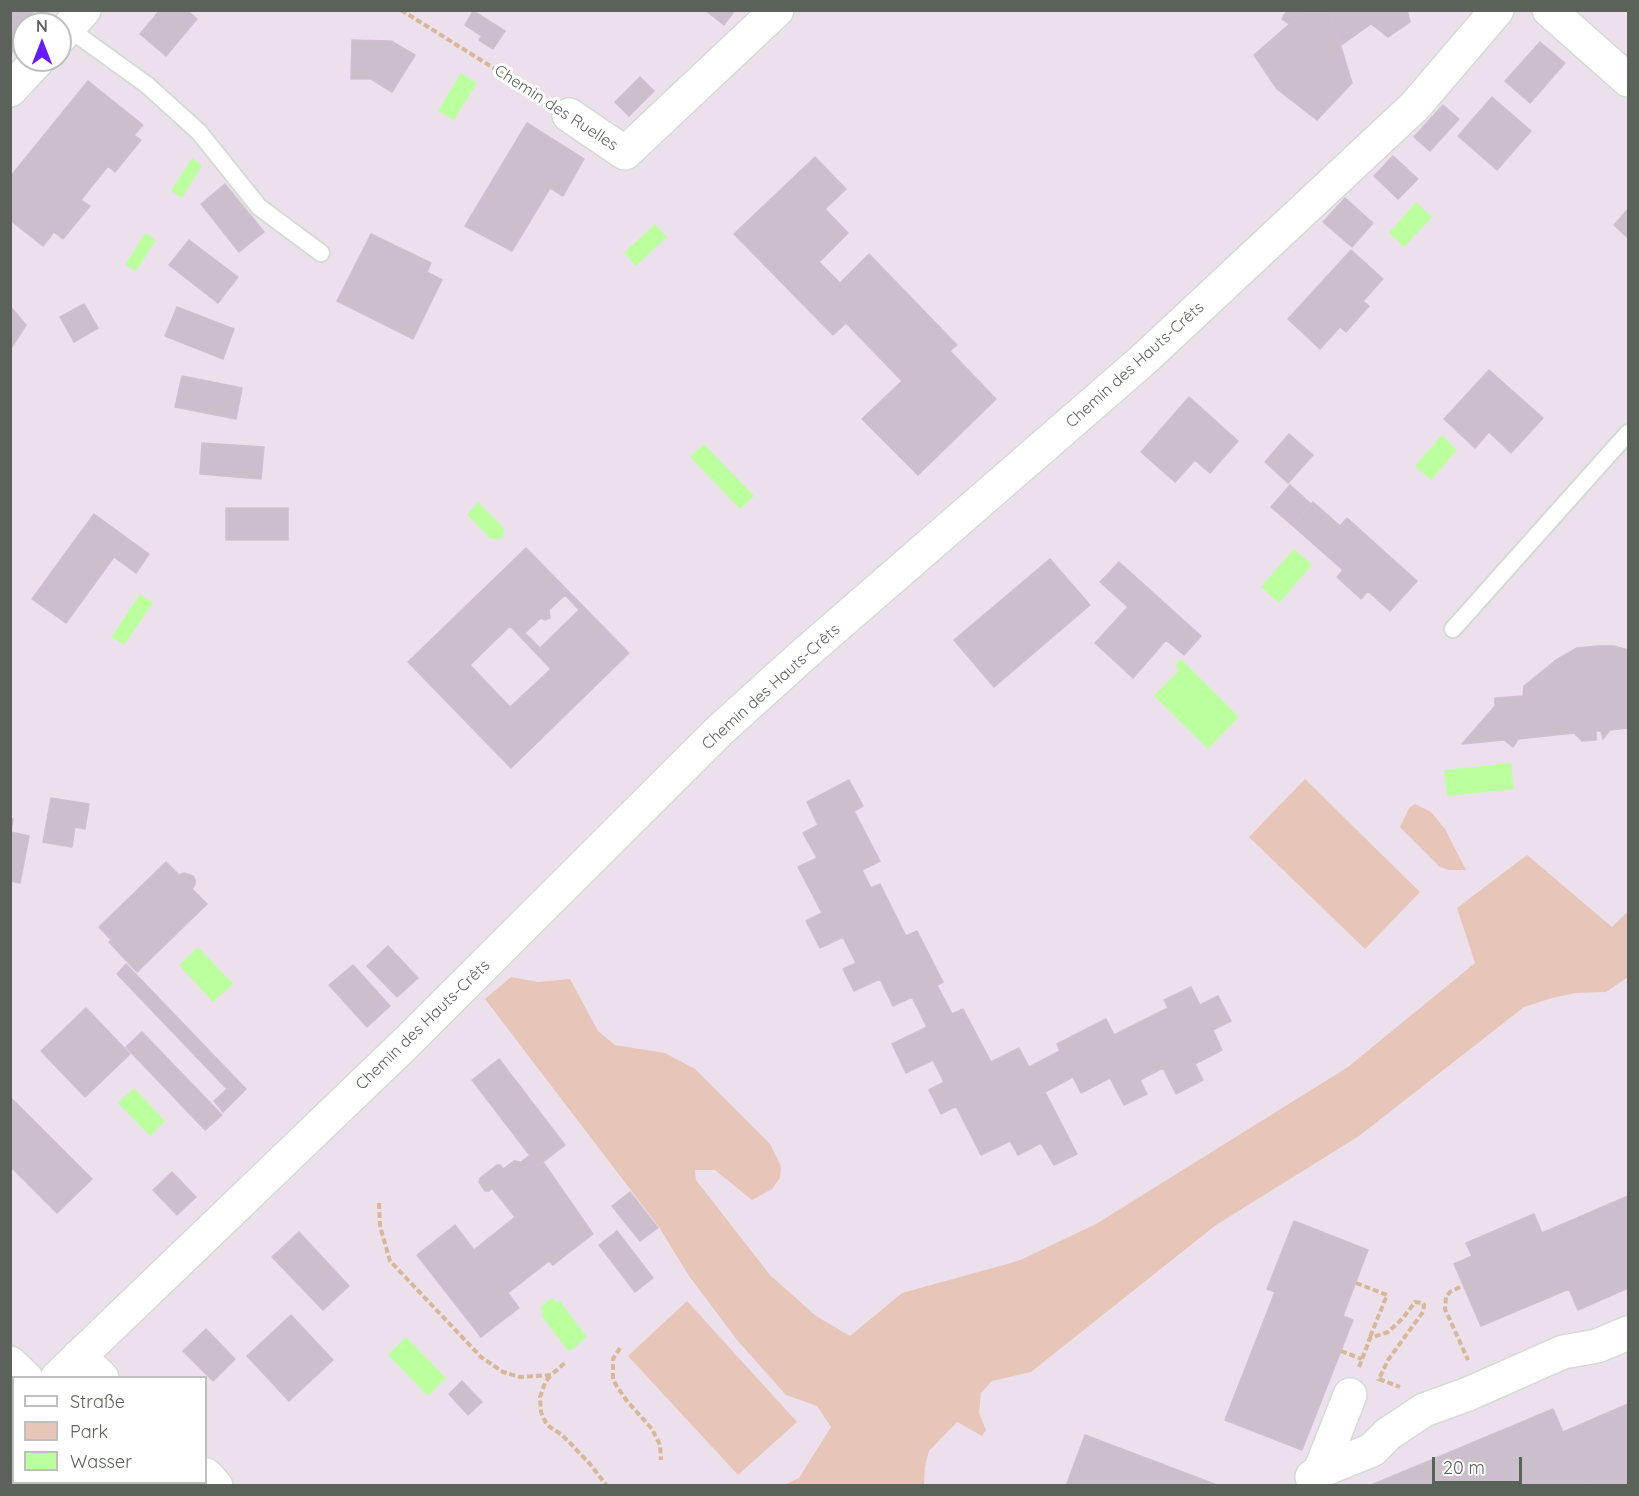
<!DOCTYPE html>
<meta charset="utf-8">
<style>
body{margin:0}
#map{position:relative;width:1639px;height:1496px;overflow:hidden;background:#ede0ed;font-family:Quicksand,sans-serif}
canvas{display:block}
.frame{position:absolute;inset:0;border:12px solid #5a6259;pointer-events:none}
.legend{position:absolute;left:12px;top:1376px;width:195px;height:108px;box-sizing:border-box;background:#fff;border:2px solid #bdc0bd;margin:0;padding:8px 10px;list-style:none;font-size:18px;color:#5a6259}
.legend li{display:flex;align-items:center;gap:12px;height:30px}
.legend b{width:30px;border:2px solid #bdc0bd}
.north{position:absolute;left:12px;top:12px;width:60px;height:60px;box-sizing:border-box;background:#fff;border:2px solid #bdc0bd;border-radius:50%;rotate:0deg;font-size:16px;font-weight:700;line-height:24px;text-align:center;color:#5a6259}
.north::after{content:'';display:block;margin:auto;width:21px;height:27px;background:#661bf7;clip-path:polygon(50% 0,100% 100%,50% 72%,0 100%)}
.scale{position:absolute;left:1432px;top:1457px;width:90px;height:27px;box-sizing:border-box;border:3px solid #5a6259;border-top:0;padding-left:8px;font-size:18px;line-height:21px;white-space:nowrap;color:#5a6259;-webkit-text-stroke:4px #fff;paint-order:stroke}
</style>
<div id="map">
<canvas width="1639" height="1496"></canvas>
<div class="frame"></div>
<ul class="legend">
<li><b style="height:8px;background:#fff"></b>Straße</li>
<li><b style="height:16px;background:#e8c5b9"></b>Park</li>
<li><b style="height:16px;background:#bbff9e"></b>Wasser</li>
</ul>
<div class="north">N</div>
<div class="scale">20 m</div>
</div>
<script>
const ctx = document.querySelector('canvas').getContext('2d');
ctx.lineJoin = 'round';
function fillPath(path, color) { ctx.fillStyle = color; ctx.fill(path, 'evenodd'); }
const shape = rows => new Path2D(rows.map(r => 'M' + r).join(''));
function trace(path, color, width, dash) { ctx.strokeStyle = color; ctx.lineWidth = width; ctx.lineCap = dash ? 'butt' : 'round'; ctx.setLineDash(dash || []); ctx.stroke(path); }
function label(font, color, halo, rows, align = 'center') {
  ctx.font = font + ' Quicksand,sans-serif'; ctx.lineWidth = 6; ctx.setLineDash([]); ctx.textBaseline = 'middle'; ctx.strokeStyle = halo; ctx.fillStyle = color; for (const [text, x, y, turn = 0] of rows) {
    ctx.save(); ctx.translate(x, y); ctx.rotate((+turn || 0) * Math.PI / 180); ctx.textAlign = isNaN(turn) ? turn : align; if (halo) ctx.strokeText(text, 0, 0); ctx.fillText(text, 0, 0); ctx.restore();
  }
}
fillPath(shape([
 [1305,779,1420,892,1365,949,1249,837],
 [1415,804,1431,812,1445,829,1466,870,1449,870,1440,867,1400,827,1409,808],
 [1527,855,1612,927,1628,911,1628,977,1606,992,1576,993,1552,998,1524,1007,1359,1136,1216,1225,1031,1372,992,1381,981,1393,979,1413,986,1430,982,1436,957,1422,929,1451,925,1467,924,1485,784,1485,799,1478,831,1427,817,1406,786,1395,737,1340,689,1276,659,1227,485,999,511,977,538,982,570,979,598,1031,615,1045,665,1053,695,1069,770,1144,781,1166,780,1178,772,1189,752,1200,715,1170,695,1170,696,1180,770,1275,816,1316,850,1336,902,1293,1018,1261,1096,1224,1348,1067,1475,963,1457,908],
 [687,1301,797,1422,738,1475,628,1356]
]), '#e8c5b9');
fillPath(shape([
 [461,73,477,83,454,120,438,111],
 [192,158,202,165,182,198,171,191],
 [1416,202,1432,217,1404,247,1389,233],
 [655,224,667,237,636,266,624,253],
 [145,233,156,240,136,271,125,265],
 [1442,435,1457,450,1431,480,1415,466],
 [704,444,754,496,740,509,690,457],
 [478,502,504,528,503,536,501,539,491,539,467,515],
 [1294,549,1312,565,1279,603,1261,587],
 [140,594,153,603,124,645,111,637],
 [1181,659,1239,717,1208,749,1154,696,1179,670,1175,665],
 [1511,763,1514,789,1447,796,1444,770],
 [198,947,233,984,213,1002,179,965],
 [134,1088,165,1121,150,1136,118,1103],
 [552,1298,556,1303,559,1300,587,1337,569,1352,541,1315,544,1312,540,1307],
 [406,1337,446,1378,428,1396,388,1355]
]), '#bbff9e');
const building = shape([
 [10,10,31,10,39,22,37,24,24,24,24,39,10,55,10,10],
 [160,10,187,10,197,19,166,56,140,34,160,10],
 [705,10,735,10,724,25,705,10],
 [1287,10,1407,10,1410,22,1388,37,1371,24,1340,46,1331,14,1301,14,1289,24,1282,19,1287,10],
 [473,11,505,31,493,49,479,40,482,36,465,25,473,11],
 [1301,14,1331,14,1352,83,1317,120,1277,89,1254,55,1301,14],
 [352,40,391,41,415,55,392,92,371,79,351,79,352,40],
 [1540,42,1565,63,1530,103,1505,81,1540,42],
 [640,77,654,91,629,116,615,102,640,77],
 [88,81,143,125,134,135,141,140,115,172,108,166,81,200,90,206,63,239,54,232,43,246,10,220,10,177,88,81],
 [1492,97,1531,131,1497,170,1458,136,1492,97],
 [1443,105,1459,119,1430,151,1414,137,1443,105],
 [527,123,584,159,563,196,550,188,512,251,465,226,527,123],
 [1393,156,1418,179,1398,199,1374,176,1393,156],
 [815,157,846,189,825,209,848,233,819,262,840,283,869,254,957,345,950,351,996,399,918,475,862,419,902,381,846,323,833,335,734,234,815,157],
 [225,184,264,232,239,252,201,204,225,184],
 [1345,198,1373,223,1352,247,1323,222,1345,198],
 [1628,209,1628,238,1614,225,1628,209],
 [371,234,431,263,427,272,442,280,413,339,337,301,371,234],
 [189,240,238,277,218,303,169,265,189,240],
 [1351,250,1383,279,1363,301,1369,306,1346,332,1340,327,1320,349,1288,319,1351,250],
 [84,304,98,328,74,342,60,317,84,304],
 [10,306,26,325,10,350,10,306],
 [177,307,234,329,223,359,165,336,177,307],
 [1489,370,1543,418,1511,453,1489,432,1475,448,1444,419,1489,370],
 [182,376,242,388,236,419,175,407,182,376],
 [1189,397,1238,441,1210,473,1195,460,1175,482,1141,452,1189,397],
 [1289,434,1313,455,1288,483,1265,462,1289,434],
 [202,443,264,447,261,479,200,474,202,443],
 [1290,485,1311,504,1293,526,1271,507,1290,485],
 [1313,502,1340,526,1347,518,1417,581,1390,611,1368,591,1361,599,1337,577,1343,570,1293,526,1313,502],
 [226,508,288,508,288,540,226,540,226,508],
 [94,514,149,554,136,573,114,557,66,623,32,599,94,514],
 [526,548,629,653,511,768,408,662,526,548],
 [565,595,579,610,540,648,525,633,541,618,545,620,550,618,549,610,565,595],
 [510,626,551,669,510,707,470,665,510,626],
 [1050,559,1090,605,994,687,954,640,1050,559],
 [1119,562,1201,636,1184,655,1166,640,1133,678,1095,643,1128,607,1100,582,1119,562],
 [1598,646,1614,646,1628,650,1628,728,1610,730,1603,739,1601,731,1596,731,1596,740,1582,741,1574,733,1518,739,1513,747,1504,740,1462,744,1495,706,1495,698,1523,696,1524,686,1556,660,1577,648,1598,646],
 [849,780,863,806,854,811,880,861,862,870,871,888,880,884,906,936,917,931,943,982,937,985,952,1014,963,1009,991,1062,1019,1048,1029,1067,1060,1051,1057,1044,1106,1019,1114,1035,1168,1008,1164,1000,1191,987,1200,1005,1218,996,1231,1021,1213,1030,1222,1050,1195,1064,1203,1080,1176,1094,1163,1068,1140,1080,1147,1094,1124,1105,1110,1078,1081,1093,1073,1077,1045,1092,1077,1154,1054,1165,1041,1143,1018,1155,1010,1141,981,1155,956,1106,941,1114,929,1090,944,1082,933,1060,906,1073,892,1044,927,1027,912,997,893,1006,880,979,854,991,843,969,856,963,843,937,820,948,806,921,822,913,798,867,817,858,803,833,818,825,807,802,849,780],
 [51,798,89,804,85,829,75,827,72,847,43,842,51,798],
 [10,818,13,819,11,832,29,836,20,883,10,881,10,818],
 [166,862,179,875,184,873,193,876,195,879,195,884,192,889,207,904,137,972,109,942,111,940,99,927,166,862],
 [388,946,418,978,397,997,367,966,388,946],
 [126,964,246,1089,223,1112,214,1101,227,1089,117,974,126,964],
 [353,965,390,1006,367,1027,329,985,353,965],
 [86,1008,130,1054,85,1097,41,1051,86,1008],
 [142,1032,222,1115,205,1130,126,1047,142,1032],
 [499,1059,565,1145,538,1166,472,1080,499,1059],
 [10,1097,92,1179,57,1213,10,1166,10,1097],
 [530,1155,538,1166,543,1162,593,1234,553,1265,549,1261,508,1293,519,1308,481,1337,417,1255,455,1225,474,1250,515,1217,492,1188,489,1191,485,1191,479,1182,480,1178,497,1165,500,1165,503,1169,514,1161,521,1162,530,1155],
 [172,1172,196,1197,177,1215,153,1190,172,1172],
 [630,1192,658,1228,640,1241,612,1206,630,1192],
 [1628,1196,1628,1288,1578,1310,1569,1289,1481,1326,1454,1264,1472,1256,1466,1243,1534,1214,1542,1233,1628,1196],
 [1294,1221,1368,1250,1343,1316,1353,1320,1302,1450,1225,1420,1275,1292,1267,1289,1294,1221],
 [617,1231,653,1278,635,1292,599,1245,617,1231],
 [299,1232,349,1286,323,1310,272,1257,299,1232],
 [291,1315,333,1360,289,1401,247,1356,291,1315],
 [206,1329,235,1359,213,1381,183,1351,206,1329],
 [462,1381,482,1402,468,1415,449,1394,462,1381],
 [1628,1404,1628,1486,1589,1486,1587,1482,1578,1486,1369,1486,1553,1409,1563,1432,1628,1404],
 [1085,1435,1217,1485,1066,1486,1085,1435],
 [121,1482,157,1482,155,1486,125,1486,121,1482]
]);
fillPath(building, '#cabfcb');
trace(building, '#d1bed2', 1.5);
const lane = shape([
 [68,28,147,85,199,132,259,207,321,253],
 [1453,629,1628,433]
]);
const street = shape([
 [1549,10,1628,80],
 [60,37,84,10],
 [10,90,38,60],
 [569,115,625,153,777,10],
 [79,1356,102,1378],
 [10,1363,26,1378],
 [57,1378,405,1044,719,731,802,656,1143,360,1415,106,1497,10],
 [10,1425,14,1422],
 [1320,1471,1350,1395],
 [206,1475,216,1486],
 [1312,1477,1320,1471,1372,1450,1388,1434,1424,1410,1468,1394,1563,1352,1597,1346,1628,1333]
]);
trace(lane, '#d3dbd3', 20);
trace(street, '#d3dbd3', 36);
trace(shape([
 [401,10,543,99],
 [379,1203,380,1226,390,1261,481,1357,503,1372,520,1377,551,1375,566,1362],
 [1356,1283,1387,1295,1370,1337],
 [1460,1287,1450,1292,1446,1297,1445,1309,1468,1360],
 [620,1348,613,1359,613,1379,616,1385,627,1401,652,1429,660,1445,661,1460],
 [1341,1351,1362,1359],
 [1359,1367,1370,1338,1388,1332,1403,1318,1415,1302,1423,1303,1424,1305,1423,1312,1388,1360,1378,1381],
 [550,1376,545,1383,540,1397,541,1412,544,1419,547,1425,562,1435,570,1443,590,1464,607,1486],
 [1379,1379,1400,1387]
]), '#d6b898', 4, [6, 3]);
trace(lane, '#fff', 16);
trace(street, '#fff', 33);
label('16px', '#5a6259', '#fff', [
 ["Chemin des Ruelles",556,108,33],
 ["Chemin des Hauts-Crêts",1135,365,-42],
 ["Chemin des Hauts-Crêts",771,687,-42],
 ["Chemin des Hauts-Crêts",423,1025,-44]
]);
</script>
